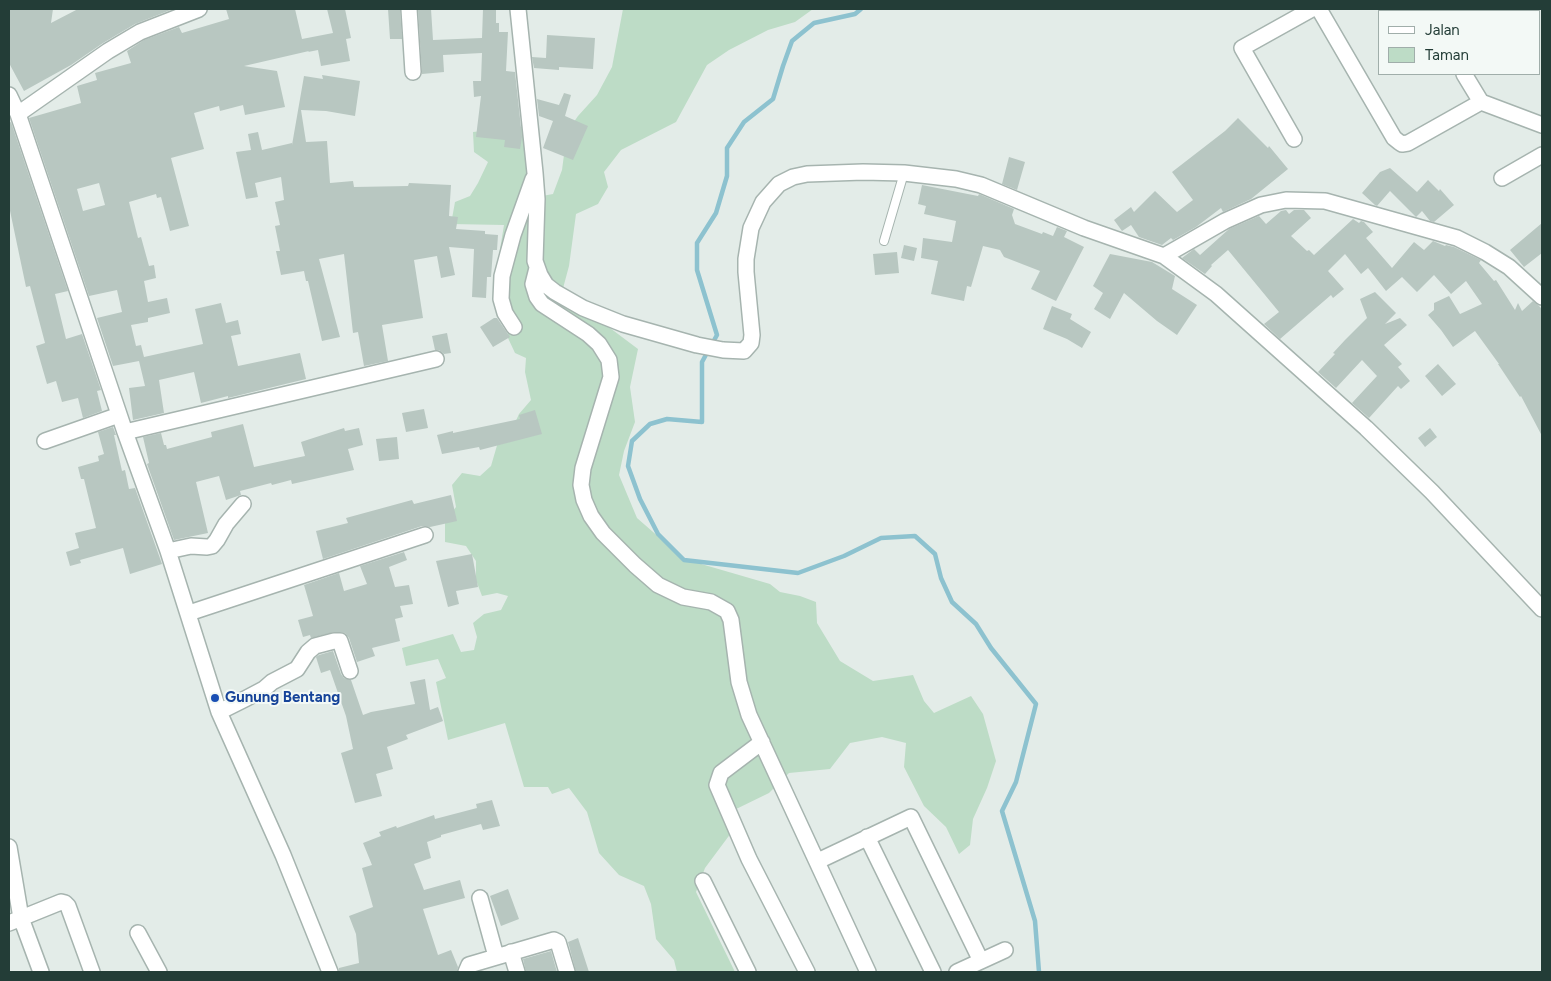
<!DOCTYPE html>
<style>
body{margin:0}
#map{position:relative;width:1551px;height:981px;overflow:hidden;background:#e3ece8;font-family:Figtree,sans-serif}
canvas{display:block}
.frame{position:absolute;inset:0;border:10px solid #233d37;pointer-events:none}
.legend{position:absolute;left:1378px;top:10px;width:162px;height:65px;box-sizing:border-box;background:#f3f9f6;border:1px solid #a0aeaa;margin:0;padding:6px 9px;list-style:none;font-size:15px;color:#233d37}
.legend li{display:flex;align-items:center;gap:10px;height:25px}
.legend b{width:25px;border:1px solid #a0aeaa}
</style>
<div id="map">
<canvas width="1551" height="981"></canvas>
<div class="frame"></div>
<ul class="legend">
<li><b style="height:6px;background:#fff"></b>Jalan</li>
<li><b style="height:14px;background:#bddcc6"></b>Taman</li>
</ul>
</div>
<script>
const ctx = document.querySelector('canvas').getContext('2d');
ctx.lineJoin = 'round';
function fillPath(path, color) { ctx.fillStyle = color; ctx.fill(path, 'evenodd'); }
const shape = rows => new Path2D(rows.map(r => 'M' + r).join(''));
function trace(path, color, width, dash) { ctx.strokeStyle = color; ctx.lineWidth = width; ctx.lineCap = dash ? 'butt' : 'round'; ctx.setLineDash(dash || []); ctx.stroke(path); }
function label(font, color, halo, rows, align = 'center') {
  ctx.font = font + ' Figtree,sans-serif'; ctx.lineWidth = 4; ctx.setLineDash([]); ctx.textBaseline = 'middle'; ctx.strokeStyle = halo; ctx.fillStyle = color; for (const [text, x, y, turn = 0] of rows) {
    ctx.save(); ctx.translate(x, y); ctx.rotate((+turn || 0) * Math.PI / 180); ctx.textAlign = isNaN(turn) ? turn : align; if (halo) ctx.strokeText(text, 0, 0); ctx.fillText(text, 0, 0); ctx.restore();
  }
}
fillPath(shape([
 [623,9,813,9,795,22,768,30,729,50,707,65,676,122,621,150,604,172,608,187,598,204,576,214,569,266,562,292,638,349,630,387,635,422,624,451,619,475,637,518,684,559,770,584,780,592,800,596,816,602,817,623,840,661,873,681,913,675,924,701,934,713,971,696,983,714,996,761,987,788,973,819,970,845,959,854,946,827,924,806,904,767,906,743,882,737,850,743,830,769,789,773,769,793,730,812,734,829,705,868,696,892,735,972,677,972,674,960,656,939,651,904,644,886,619,875,599,853,587,812,569,788,552,794,548,787,524,787,505,723,448,740,436,682,446,678,438,659,406,666,402,648,453,634,461,652,474,650,477,637,473,623,484,614,501,610,508,596,497,593,482,596,476,580,476,561,466,546,445,542,445,521,456,507,452,485,462,473,480,476,491,466,498,442,514,425,519,414,531,400,525,372,526,358,515,353,508,338,506,312,494,286,504,225,451,224,455,202,470,196,478,183,488,162,474,152,473,132,537,125,542,196,553,194,562,170,567,132,578,116,597,95,612,67]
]), '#bddcc6');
trace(shape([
 [712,344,717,335,697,270,697,243,716,213,727,176,727,148,744,122,773,99,783,66,792,41,814,23,855,14,861,9],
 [708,351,702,362,702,422,667,419,650,424,632,441,628,466,640,499,658,534,684,560,798,573,844,556,881,538,915,536,935,554,941,578,952,602,976,624,991,648,1036,704,1016,782,1002,811,1035,921,1039,972]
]), '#8dc2cf', 4.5);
fillPath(shape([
 [9,9,53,9,51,23,78,9,173,9,135,24,103,43,71,65,24,91,9,63],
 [226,9,295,9,302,39,333,33,327,9,345,9,351,38,346,39,350,61,321,66,318,50,308,52,309,51,244,66,277,71,285,107,245,115,243,105,220,111,219,106,194,113,204,149,171,158,189,226,170,231,161,197,157,198,156,194,129,202,138,238,141,237,149,266,154,265,156,278,144,281,148,302,167,298,170,313,148,318,148,322,131,325,136,346,141,345,144,357,203,344,195,309,221,303,226,323,238,320,241,334,231,336,238,366,300,353,306,379,228,398,228,396,201,403,194,372,159,380,164,413,133,420,129,388,145,386,139,361,113,366,97,318,122,312,117,290,89,296,29,118,81,103,77,86,97,80,95,73,131,63,127,51,144,40,179,27,182,33,229,19],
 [99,183,105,205,83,211,77,189],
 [388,9,400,9,402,39,390,39],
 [418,9,431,9,433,40,482,38,483,9,496,9,496,23,499,23,499,32,508,32,506,71,515,72,522,137,520,149,504,147,505,140,476,137,481,96,474,97,473,81,481,81,482,53,443,55,444,72,422,74],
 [547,35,595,38,593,69,559,67,559,70,534,68,532,57,546,58],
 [322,75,360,81,355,116,326,111,301,110,306,142,327,141,330,183,353,181,354,187,408,186,409,183,451,185,449,216,458,217,456,229,485,231,485,234,498,235,497,250,493,250,491,277,487,277,486,298,472,297,474,249,449,247,455,275,441,278,437,256,414,260,423,318,382,325,388,361,364,366,358,332,353,333,344,254,319,259,340,337,322,341,308,281,306,281,304,271,281,275,276,251,280,251,275,226,280,225,275,202,284,200,281,177,255,183,258,197,246,199,236,152,251,150,248,134,258,132,262,150,292,143,292,145,304,76,323,79],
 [564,93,571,95,565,116,588,126,573,160,543,148,553,121,539,116,537,99,559,105],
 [1238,118,1268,148,1269,146,1288,169,1251,199,1223,212,1221,208,1196,227,1173,240,1171,238,1162,245,1139,237,1131,225,1122,231,1114,220,1131,207,1134,212,1155,191,1177,212,1193,200,1172,172,1225,131],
 [11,122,68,291,55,294,66,339,82,334,101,390,97,391,102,411,83,418,78,398,62,402,56,381,47,384,36,346,45,343,30,286,26,287,9,206,9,123],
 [1009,157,1025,162,1017,190,1002,184],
 [1390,168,1417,192,1428,180,1439,191,1440,189,1454,205,1434,222,1430,221,1422,211,1416,217,1390,191,1377,206,1375,205,1362,193,1380,172],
 [922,185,978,196,979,194,1014,209,1012,215,1015,224,1042,234,1043,232,1053,236,1057,227,1067,231,1064,237,1084,247,1056,301,1031,289,1040,271,1004,257,1000,250,983,246,971,287,967,286,964,301,931,294,938,261,921,258,923,238,952,242,956,221,924,214,926,206,918,204],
 [1286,210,1289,214,1294,210,1304,210,1311,218,1291,236,1307,251,1309,250,1314,255,1353,219,1359,223,1361,221,1364,222,1373,232,1366,238,1392,268,1414,242,1424,250,1433,241,1445,246,1446,245,1454,247,1481,260,1479,263,1494,281,1496,280,1515,310,1518,303,1522,311,1533,301,1539,306,1542,309,1542,436,1521,396,1520,397,1498,364,1499,364,1475,331,1453,347,1441,330,1428,315,1434,310,1434,303,1449,296,1460,314,1482,304,1466,281,1451,294,1434,275,1417,292,1402,277,1386,291,1368,268,1361,274,1345,254,1328,271,1344,289,1333,298,1331,295,1280,339,1264,324,1279,312,1228,250,1211,265,1212,266,1205,274,1182,258,1194,249,1200,255,1229,229,1259,216,1266,224,1281,211],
 [1542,223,1542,253,1524,267,1510,250],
 [904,245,917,248,914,261,901,258],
 [897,252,899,273,875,275,873,254],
 [1110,254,1152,262,1175,276,1172,289,1197,305,1177,335,1157,321,1124,293,1110,319,1094,309,1103,293,1093,286],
 [1375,292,1396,313,1385,324,1400,318,1407,325,1384,345,1402,364,1398,367,1410,381,1401,389,1398,386,1369,418,1352,403,1377,376,1362,360,1336,388,1318,372,1335,354,1333,353,1345,340,1367,318,1360,299],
 [1052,306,1072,314,1070,319,1091,332,1082,348,1067,339,1043,329],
 [494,318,497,318,510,337,493,347,480,327],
 [447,333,451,353,444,354,439,350,435,350,432,336],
 [1438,364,1456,384,1442,396,1425,376],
 [424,409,428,428,406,432,402,413],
 [535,410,542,434,480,450,479,447,442,454,437,435,453,431,453,433,520,419,519,415],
 [243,424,254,467,305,456,301,442,344,428,345,431,359,428,363,445,348,449,354,470,292,484,291,480,272,485,271,483,240,491,241,495,226,500,219,476,196,482,208,533,174,540,147,464,149,463,143,437,161,433,164,445,166,445,167,449,212,437,211,432],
 [113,427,116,435,114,435,122,471,125,470,129,489,135,488,162,564,130,574,123,548,80,560,81,563,70,566,66,552,79,548,75,533,96,528,84,479,81,479,78,467,99,461,98,456,104,454,98,432],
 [1430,428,1437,437,1425,447,1418,438],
 [397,437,399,459,379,461,376,439],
 [451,495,457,521,430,527,422,526,323,559,316,531,348,523,346,518,412,500,414,504],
 [404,552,407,560,389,567,395,587,409,585,413,604,400,606,403,617,395,619,400,641,372,648,375,656,357,662,349,638,345,633,334,632,311,638,310,635,303,637,298,620,313,616,304,585,339,573,344,591,367,584,360,566],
 [472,554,478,587,456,591,459,604,448,607,436,561],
 [333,651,341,674,344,678,351,680,363,715,371,712,415,704,410,682,425,679,430,710,438,707,443,721,406,735,408,739,387,747,393,769,376,774,382,796,355,803,341,753,353,749,346,716,330,670,321,673,316,657,319,655],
 [492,800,500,826,483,830,481,824,441,835,441,837,427,842,431,858,414,864,424,890,460,880,465,898,423,909,438,955,451,950,458,967,457,972,339,972,339,968,359,963,356,934,349,916,373,907,362,868,372,865,363,843,381,836,379,832,396,826,397,828,434,815,435,819,477,808,476,804],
 [508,889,519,919,501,926,490,896],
 [578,938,589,972,576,972,568,942],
 [551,951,557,972,526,972,523,959]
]), '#b8c7c1');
const service = shape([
 [884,241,904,173]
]);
const minor = shape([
 [409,9,413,72],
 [518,9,535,173,537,199,535,261,540,275,546,285,555,292,583,308,623,324,697,345,723,350,744,351,751,343,752,335,746,272,746,259,751,228,763,202,779,184,793,177,807,174,863,172,904,173,956,179,981,185,1084,228,1164,256,1216,294,1366,428,1432,492,1542,609],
 [1319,9,1394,138,1399,142,1402,144,1408,143,1481,102],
 [1425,9,1427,11],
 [1464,74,1481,102,1542,125],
 [9,95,18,114,125,432,168,551,219,712,283,855,330,972],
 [18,114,108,51,140,32,199,9],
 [1294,139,1242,48,1312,9],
 [1502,178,1542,155],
 [1164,256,1225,221,1261,205,1286,200,1325,201,1457,238,1485,252,1509,267,1542,297],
 [537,268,533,284,537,297,542,304,588,334,599,344,609,360,611,377,583,468,581,485,584,500,591,516,603,533,635,565,658,585,683,597,711,602,727,611,731,620,739,682,749,715,868,972],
 [514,327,505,313,501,299,502,276,513,235,533,179],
 [125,432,436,359],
 [45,441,119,415],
 [168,551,191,546,207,547,212,546,217,540,226,524,243,504],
 [189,613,425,535],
 [219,712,245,699,264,689,272,682,297,669,308,652,315,646,334,641,340,641,350,671],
 [762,742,721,773,717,785,749,859,807,972],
 [867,837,933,972],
 [9,847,21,918,41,972],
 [818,861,911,817,981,961],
 [703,881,748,972],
 [480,898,494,949,497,956],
 [9,923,61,902,65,903,68,906,92,972],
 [138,933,159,972],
 [511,952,517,972],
 [466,972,469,965,554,940,558,942,567,972],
 [957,972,1005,950]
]);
trace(service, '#a6b4af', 10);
trace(minor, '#a6b4af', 18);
trace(service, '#fff', 8);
trace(minor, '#fff', 15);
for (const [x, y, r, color] of [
 [215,698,5,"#1a4fb4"]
]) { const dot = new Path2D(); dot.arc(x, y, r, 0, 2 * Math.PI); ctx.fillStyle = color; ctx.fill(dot); trace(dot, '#f3f9f6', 2); }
label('bold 15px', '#164399', '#f3f9f6', [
 ["Gunung Bentang",225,698]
], 'left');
</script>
